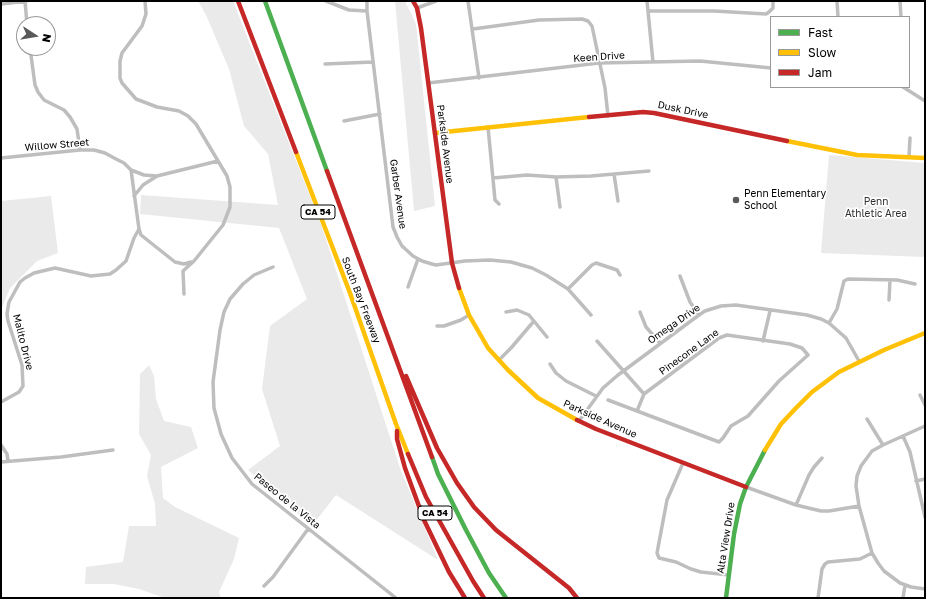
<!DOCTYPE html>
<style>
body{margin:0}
#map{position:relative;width:926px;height:599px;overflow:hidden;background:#fff;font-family:"Golos Text",sans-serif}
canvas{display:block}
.frame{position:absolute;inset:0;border:2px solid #000;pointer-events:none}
.legend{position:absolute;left:770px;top:16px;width:140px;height:72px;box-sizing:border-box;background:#fff;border:1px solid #999;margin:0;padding:5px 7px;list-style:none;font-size:12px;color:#000}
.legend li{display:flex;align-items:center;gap:8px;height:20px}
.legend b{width:20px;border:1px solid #999}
.north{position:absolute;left:16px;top:16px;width:40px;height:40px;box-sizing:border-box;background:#fff;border:1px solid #999;border-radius:50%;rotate:102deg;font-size:11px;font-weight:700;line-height:16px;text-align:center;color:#000}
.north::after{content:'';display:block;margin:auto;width:14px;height:18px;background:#595959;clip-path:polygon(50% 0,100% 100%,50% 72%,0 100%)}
</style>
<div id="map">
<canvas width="926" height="599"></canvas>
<div class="frame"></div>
<ul class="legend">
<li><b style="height:5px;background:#4caf50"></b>Fast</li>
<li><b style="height:5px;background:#ffc107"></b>Slow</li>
<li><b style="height:5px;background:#c62828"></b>Jam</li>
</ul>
<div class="north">N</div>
</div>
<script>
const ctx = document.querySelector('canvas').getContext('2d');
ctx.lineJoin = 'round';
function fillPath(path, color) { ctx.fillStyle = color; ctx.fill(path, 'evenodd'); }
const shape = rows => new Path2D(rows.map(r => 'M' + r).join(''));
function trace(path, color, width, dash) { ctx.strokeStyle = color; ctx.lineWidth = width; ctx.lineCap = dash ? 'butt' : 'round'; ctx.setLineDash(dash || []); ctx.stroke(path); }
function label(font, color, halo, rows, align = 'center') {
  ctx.font = font + ' "Golos Text",sans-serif'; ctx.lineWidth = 3.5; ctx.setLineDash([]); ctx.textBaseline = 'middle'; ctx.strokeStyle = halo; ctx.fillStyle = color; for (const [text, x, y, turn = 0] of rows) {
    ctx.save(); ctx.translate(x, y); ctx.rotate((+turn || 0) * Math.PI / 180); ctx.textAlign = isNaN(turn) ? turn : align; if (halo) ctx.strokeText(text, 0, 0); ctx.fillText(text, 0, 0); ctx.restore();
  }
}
fillPath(shape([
 [198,1,233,1,321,224,400,468,438,560,336,495,312,526,248,470,280,446,262,389,270,326,307,299,279,228,140,214,141,195,278,205,268,154,244,126,229,69,206,15],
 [395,1,405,1,416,24,435,206,414,211],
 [829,155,925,163,925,257,821,253],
 [51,196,58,253,37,261,10,288,1,310,1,201],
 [149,365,154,376,156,399,164,421,191,427,198,448,161,467,163,498,175,507,239,538,234,559,219,592,221,598,165,598,139,589,114,584,85,584,86,567,123,562,129,526,156,526,155,504,147,476,151,455,139,434,140,374]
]), '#eaeaea');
trace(shape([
 [25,1,27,24],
 [145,1,146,14,142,26,122,53,120,61,120,78,122,83,136,99,157,107,179,111,188,116,196,124,227,176,230,187,230,207,223,225,194,261,183,271,184,294],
 [326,1,349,10,367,11],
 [367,1,367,11,393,227,397,237,402,246,413,256,422,261,432,264,436,265,465,261,490,260,511,262,532,268,546,275,568,289,591,315],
 [468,1,479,78],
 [647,1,653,62],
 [837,1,838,17],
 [900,1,901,17],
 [1,4,27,1],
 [417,8,436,1],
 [648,11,714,11,766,14,769,12,773,8,773,1],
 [473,29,539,20,582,19,588,21,592,26,605,88,608,116],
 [30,48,35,85,38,92,44,100,64,110,70,117,77,129,80,150],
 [325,64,373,62],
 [428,83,599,63,700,61,771,68],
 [903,87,925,101],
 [344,121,380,114],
 [488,127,495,200,499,204],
 [909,157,910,138],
 [1,158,80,150,94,150,105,153,116,159,124,163,131,170,144,175,157,176,143,185,134,196],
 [131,170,139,229,141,235,175,262,184,264,191,262],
 [614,174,618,201],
 [157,176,218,161],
 [556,177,560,207],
 [493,178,527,175,556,177,591,176,649,171],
 [273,267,254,275,243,284,230,299,224,312,220,330,213,382,214,408,221,434,232,458,252,484,396,598],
 [680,276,690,302,699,315],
 [408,287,418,259],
 [568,289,592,265,596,263,617,270,620,275],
 [889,300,890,280],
 [506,312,517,310,529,315,547,337],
 [640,312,646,327,660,343],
 [829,323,837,309,844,281,848,279,897,280,915,284],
 [437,326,444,326,461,320,469,315],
 [597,341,644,394],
 [763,341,770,311],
 [499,360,511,348,534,321],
 [550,364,556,373,566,381,596,396],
 [920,395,925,405],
 [608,400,719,442,723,438,731,426,748,416,779,381,808,355,802,348,790,344,727,335,719,338,644,394,637,411],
 [1,402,19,392,23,386,22,365,8,321,7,314,9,302,20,282,25,278,34,273,55,268,91,276,110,274,116,270,126,261,134,238,139,229],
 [867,419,883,445],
 [579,421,603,388,618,375,699,315,705,311,721,306,736,305,807,315,821,319,829,323,846,338,859,361],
 [925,426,883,445,872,451,861,466,857,476,856,486,859,506,872,553,878,563,884,571,900,583,911,587,925,589],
 [903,436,910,452,925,517],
 [1,445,7,454,8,461],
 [1,462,61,457,113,450],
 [683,463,667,500,657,553,659,558,676,562,691,569,701,572,729,575],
 [916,481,925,479],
 [746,487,796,505,821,511,829,511,859,506],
 [796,505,809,475,814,467,822,458],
 [264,586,273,577,308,529],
 [818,598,822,569,825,564,828,562,860,559,872,553],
 [903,598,905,585]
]), '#bebebe', 3.5);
trace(shape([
 [265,1,327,171],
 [432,457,438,474,466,530,489,573,506,598],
 [726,598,734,534,740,504,746,487,765,450]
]), '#4caf50', 4.5);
trace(shape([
 [435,133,589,117],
 [787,141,857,155,925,158],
 [296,152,350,293,396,424,408,454],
 [459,288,469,315,488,348,508,370,538,398,577,420],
 [765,450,781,424,796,408,812,392,839,372,884,350,925,333]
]), '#ffc107', 4.5);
trace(shape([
 [238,1,296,152],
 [413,1,417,8,421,28,452,263,459,288],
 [589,117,643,112,654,113,787,141],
 [327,171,432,457],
 [406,376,437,448,457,483,474,507,496,530,569,588,577,598],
 [577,420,596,429,746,487],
 [397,431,397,439,405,468,424,520,449,572,465,598],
 [408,454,426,497,473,581,484,598]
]), '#c62828', 4.5);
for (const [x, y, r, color] of [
 [736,200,4,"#595959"]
]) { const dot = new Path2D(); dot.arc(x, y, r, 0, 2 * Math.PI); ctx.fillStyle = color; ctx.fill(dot); trace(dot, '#fff', 1.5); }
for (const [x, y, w] of [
 [318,212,34],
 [435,513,34]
]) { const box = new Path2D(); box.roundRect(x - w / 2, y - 7, w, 14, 3); ctx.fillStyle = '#fff'; ctx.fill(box); trace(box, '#000', 1); }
label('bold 9px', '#000', null, [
 ["CA 54",318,212],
 ["CA 54",435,513]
]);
label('10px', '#000', '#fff', [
 ["Keen Drive",599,57,-4],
 ["Dusk Drive",683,110,12],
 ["Parkside Avenue",445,144,83],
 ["Willow Street",57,145,-5],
 ["Garber Avenue",398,194,82],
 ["South Bay Freeway",361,300,69],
 ["Omega Drive",674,324,-35],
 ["Malito Drive",23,342,76],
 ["Pinecone Lane",689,352,-36],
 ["Parkside Avenue",600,419,24],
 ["Paseo de la Vista",287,501,39],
 ["Alta View Drive",726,538,-81]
]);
label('10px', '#000', '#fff', [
 ["Penn Elementary",744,194],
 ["School",744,206]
], 'left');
label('10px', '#2f2f2f', '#fff', [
 ["Penn",876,202],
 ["Athletic Area",876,214]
]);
</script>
